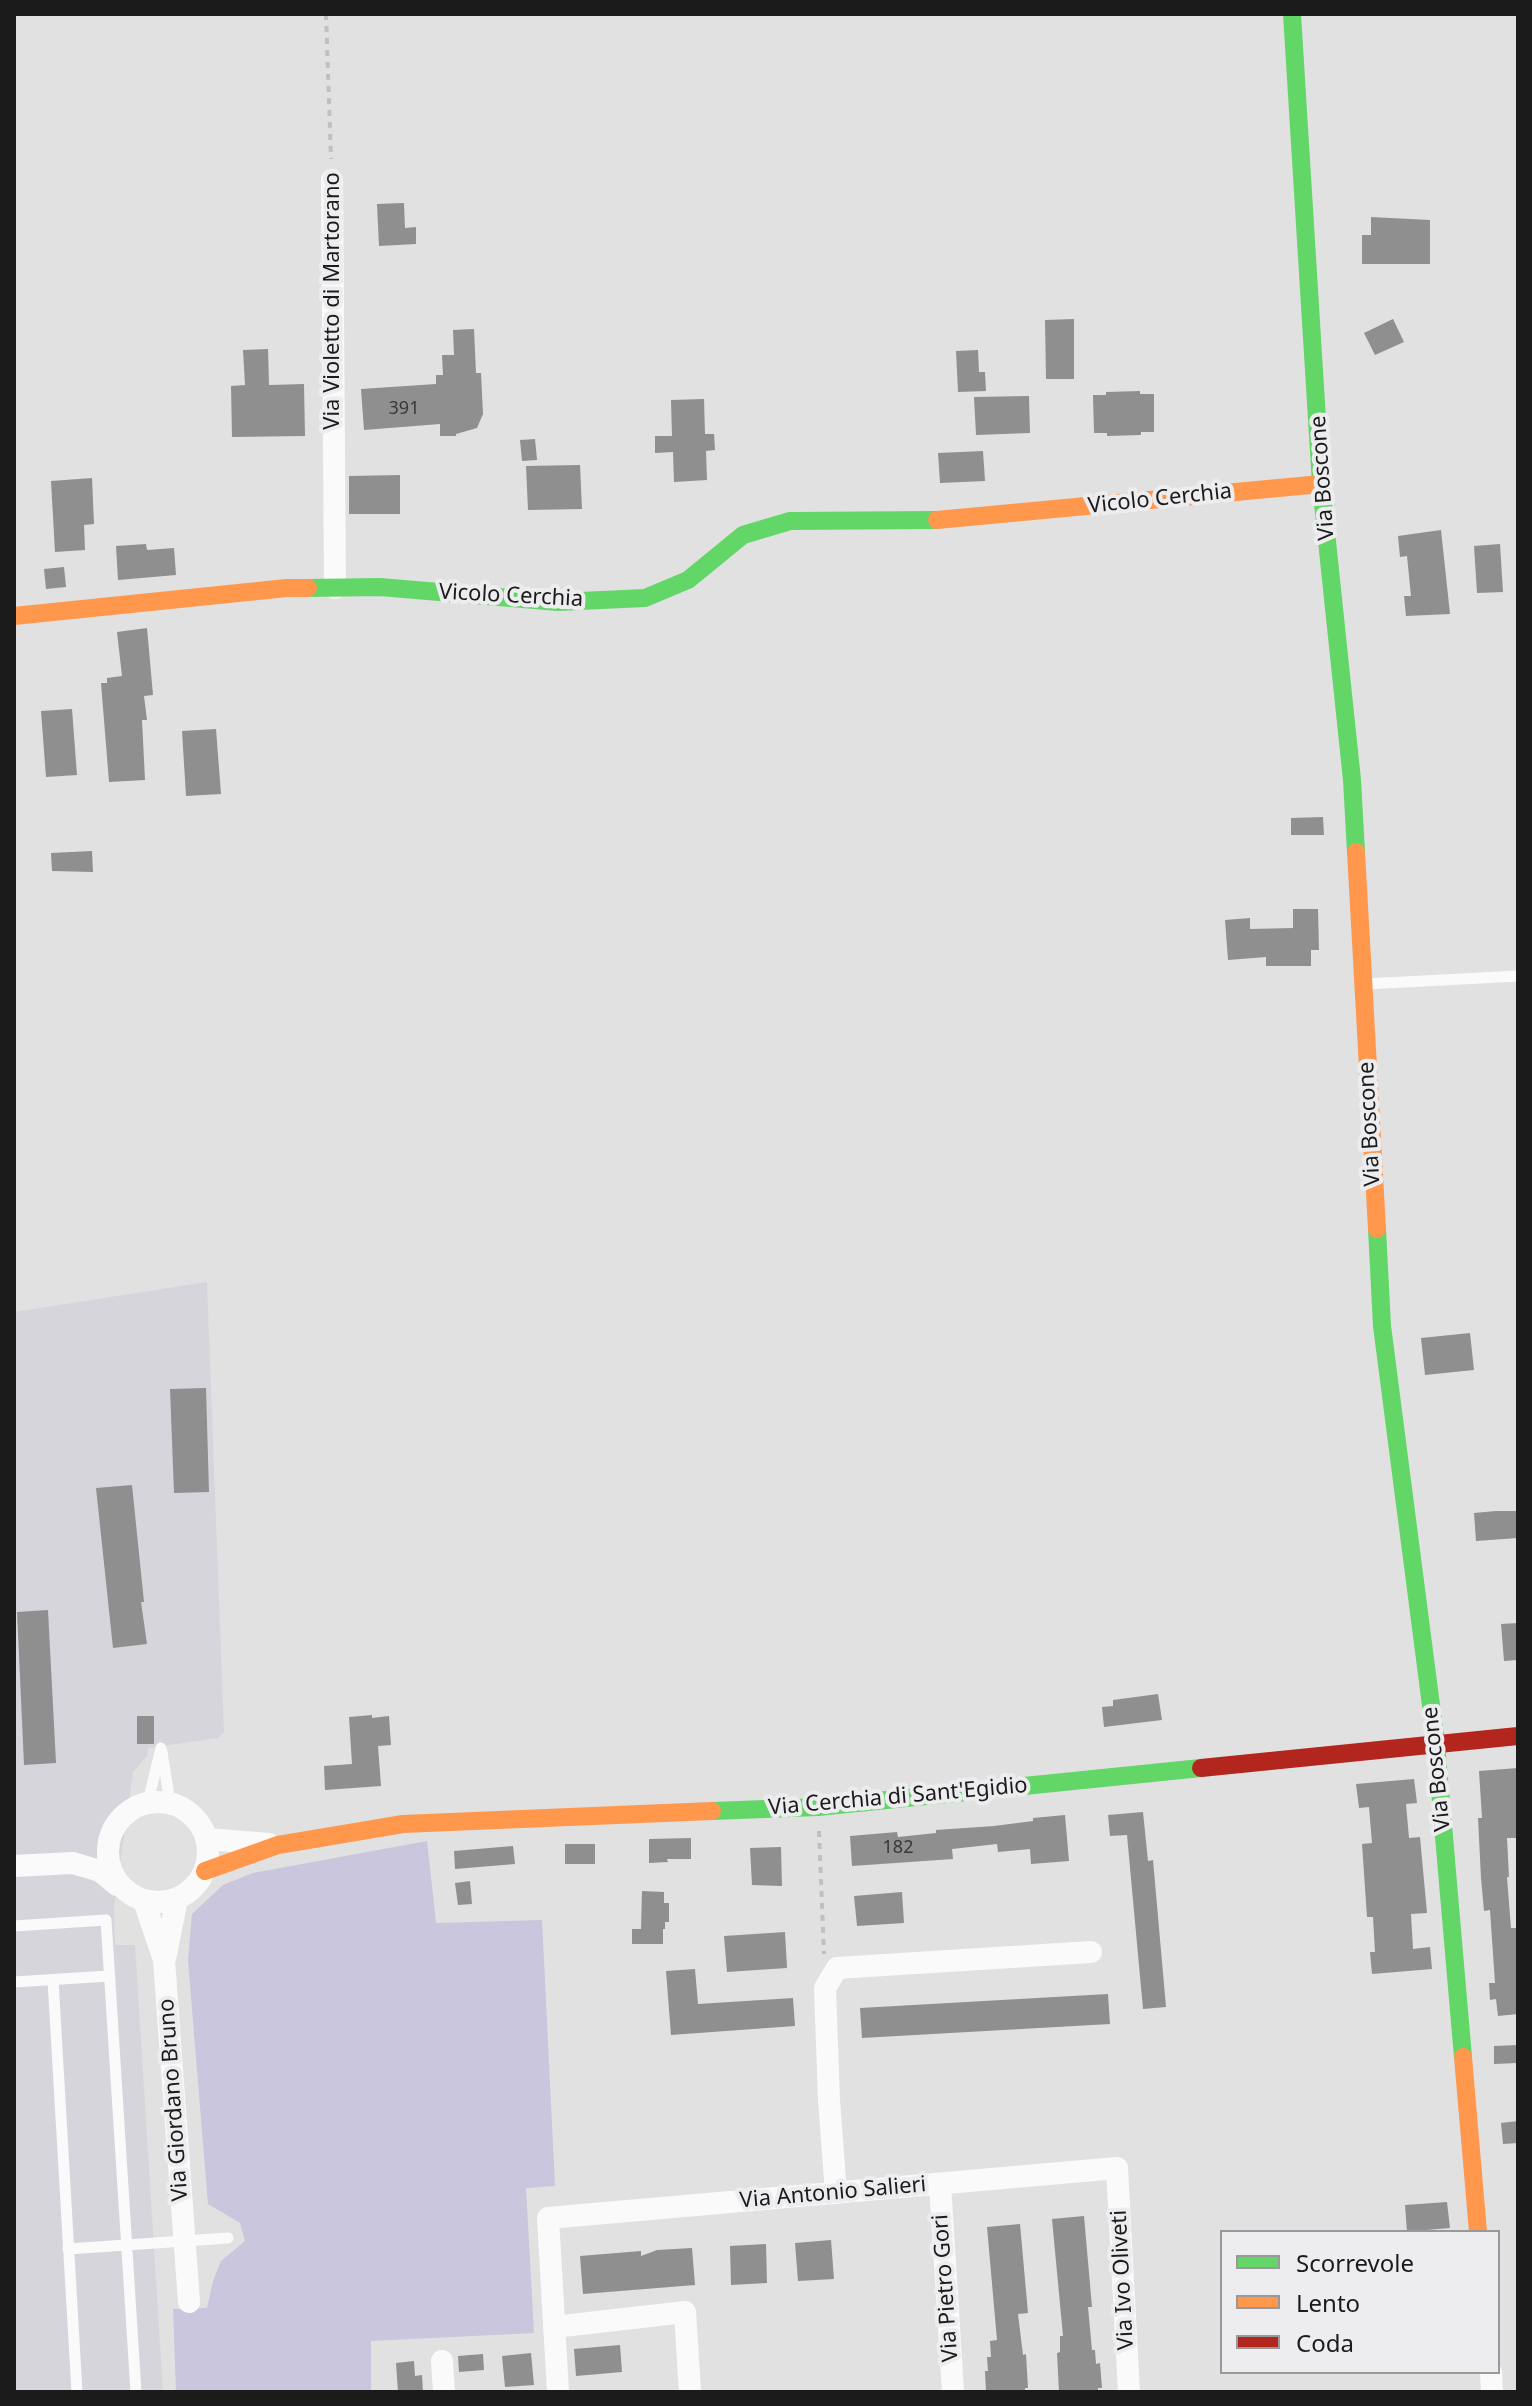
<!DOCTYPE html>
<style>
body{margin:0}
#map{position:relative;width:1532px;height:2406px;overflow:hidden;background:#e1e1e2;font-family:"Noto Sans",sans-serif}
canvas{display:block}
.frame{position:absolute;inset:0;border:16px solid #1b1b1c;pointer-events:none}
.legend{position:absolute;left:1220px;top:2230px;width:280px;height:144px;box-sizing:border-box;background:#ededf0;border:2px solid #99999b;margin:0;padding:10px 14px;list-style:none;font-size:24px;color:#1b1b1c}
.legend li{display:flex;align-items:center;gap:16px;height:40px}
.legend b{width:40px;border:2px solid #99999b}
</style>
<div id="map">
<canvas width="1532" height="2406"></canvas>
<div class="frame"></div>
<ul class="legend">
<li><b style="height:10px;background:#63d668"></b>Scorrevole</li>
<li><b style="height:10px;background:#ff974d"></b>Lento</li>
<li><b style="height:10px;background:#b3261e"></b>Coda</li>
</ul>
</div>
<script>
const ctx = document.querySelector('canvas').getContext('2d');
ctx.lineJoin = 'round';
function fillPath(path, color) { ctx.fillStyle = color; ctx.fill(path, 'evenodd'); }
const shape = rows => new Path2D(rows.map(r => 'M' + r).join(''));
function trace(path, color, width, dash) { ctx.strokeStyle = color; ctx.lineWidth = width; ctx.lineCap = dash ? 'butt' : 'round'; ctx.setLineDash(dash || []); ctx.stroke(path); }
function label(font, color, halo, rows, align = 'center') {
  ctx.font = font + ' "Noto Sans",sans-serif'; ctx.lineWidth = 8; ctx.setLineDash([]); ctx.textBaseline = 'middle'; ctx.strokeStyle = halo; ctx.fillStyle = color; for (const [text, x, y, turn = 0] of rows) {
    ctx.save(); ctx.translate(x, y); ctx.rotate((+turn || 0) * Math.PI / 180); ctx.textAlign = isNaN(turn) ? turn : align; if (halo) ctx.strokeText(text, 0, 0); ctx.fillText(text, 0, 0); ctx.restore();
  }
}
fillPath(shape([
 [207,1282,224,1732,218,1738,148,1748,147,1756,133,1772,114,1907,115,1945,135,1945,163,2392,14,2392,14,1312]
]), '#d6d5dc');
fillPath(shape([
 [427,1841,436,1923,542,1920,555,2186,526,2188,534,2333,371,2341,371,2392,176,2392,173,2309,207,2308,213,2281,221,2261,245,2241,240,2223,208,2204,188,1960,192,1914,223,1885,253,1873]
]), '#c9c6dd');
fillPath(shape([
 [404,203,405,228,416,227,416,244,379,246,377,204],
 [1371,217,1430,220,1430,264,1362,264,1362,235,1371,235],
 [1074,319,1074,379,1046,379,1045,320],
 [1393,319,1404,342,1375,355,1364,333],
 [474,329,476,373,481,373,483,414,477,428,456,434,456,436,440,436,440,424,364,430,361,389,436,384,436,375,443,375,442,355,454,355,453,330],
 [268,349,269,385,304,384,305,436,232,437,231,386,245,385,243,350],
 [978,350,979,372,985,372,986,391,958,392,956,351],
 [1140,391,1140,394,1154,394,1154,432,1141,432,1141,435,1107,436,1107,433,1094,433,1093,395,1106,395,1106,392],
 [1029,396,1030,433,976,435,974,397],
 [704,399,705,434,714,434,715,450,706,451,707,480,674,482,673,452,655,453,655,436,672,436,671,400],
 [535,439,537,460,522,461,520,440],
 [983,451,985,481,940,483,938,453],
 [580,465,582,509,528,510,526,466],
 [400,475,400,514,349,514,349,476],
 [92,478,94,524,84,525,85,550,55,552,51,481],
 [1441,530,1450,614,1406,616,1404,596,1411,596,1407,556,1400,557,1398,536],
 [146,544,147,550,174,548,176,575,118,580,116,546],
 [1500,544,1503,592,1477,593,1474,546],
 [64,567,66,587,46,589,44,569],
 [147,628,153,695,144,696,147,720,142,720,145,780,109,782,101,683,107,683,107,678,122,676,117,632],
 [72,709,77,775,46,777,41,711],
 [216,729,221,794,186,796,182,731],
 [1323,817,1324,835,1291,835,1291,818],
 [92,851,93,872,52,871,51,853],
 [1293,909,1318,909,1319,950,1311,950,1311,966,1266,966,1266,957,1228,960,1225,920,1250,918,1250,929,1293,928],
 [1470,1333,1474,1370,1425,1375,1421,1338],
 [206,1388,209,1492,174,1493,170,1389],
 [132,1485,144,1602,141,1602,147,1644,113,1648,96,1488],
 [1496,1511,1518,1511,1518,1538,1476,1541,1474,1513],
 [48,1610,56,1763,24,1765,17,1612],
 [1518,1623,1518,1660,1504,1661,1501,1624],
 [1158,1694,1162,1720,1104,1727,1102,1707,1113,1706,1113,1700],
 [372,1715,372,1718,389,1716,391,1745,378,1746,381,1786,325,1790,324,1766,352,1764,349,1717],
 [137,1716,154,1716,154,1744,137,1744],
 [1518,1768,1518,1838,1507,1838,1509,1877,1507,1877,1511,1928,1518,1928,1518,2014,1498,2016,1496,1999,1490,2000,1489,1983,1495,1983,1490,1910,1484,1911,1481,1878,1478,1818,1482,1818,1479,1771],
 [1414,1779,1417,1803,1406,1804,1409,1838,1420,1837,1427,1913,1411,1914,1413,1949,1430,1947,1432,1969,1372,1974,1370,1952,1375,1952,1373,1917,1367,1917,1362,1844,1372,1843,1369,1807,1359,1808,1356,1784],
 [1143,1812,1148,1861,1153,1860,1166,2007,1143,2009,1127,1835,1110,1836,1108,1815],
 [1065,1815,1069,1861,1031,1864,1030,1849,998,1852,997,1844,952,1849,953,1859,852,1866,850,1836,897,1832,898,1837,936,1833,936,1830,994,1826,1033,1821,1033,1818],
 [691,1838,691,1859,667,1859,668,1862,649,1863,649,1839],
 [565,1844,595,1844,595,1864,565,1864],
 [513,1846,515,1864,455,1869,454,1851],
 [781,1847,782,1886,752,1885,750,1848],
 [470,1881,472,1904,458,1905,455,1883],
 [642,1891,664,1892,664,1903,669,1903,669,1922,665,1922,665,1929,663,1929,663,1944,632,1944,632,1929,641,1929],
 [902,1892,904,1923,857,1926,854,1896],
 [785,1932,787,1968,727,1972,724,1936],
 [695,1969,698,2004,793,1998,795,2026,671,2035,666,1971],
 [1108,1994,1110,2024,862,2038,860,2008],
 [1518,2045,1518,2063,1494,2064,1494,2046],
 [1518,2121,1518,2143,1503,2144,1501,2123],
 [1447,2202,1450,2228,1426,2230,1426,2232,1407,2232,1405,2205],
 [1084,2216,1092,2307,1088,2307,1092,2350,1095,2350,1096,2364,1100,2363,1102,2388,1098,2388,1098,2392,1059,2392,1057,2353,1060,2352,1060,2336,1063,2336,1052,2219],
 [1020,2224,1028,2313,1018,2314,1023,2355,1026,2354,1028,2388,1025,2388,1025,2392,986,2392,985,2371,988,2371,987,2357,991,2357,990,2341,997,2340,987,2227],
 [831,2240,834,2279,798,2281,795,2243],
 [766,2244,767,2283,731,2285,730,2246],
 [692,2248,695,2285,583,2294,580,2256,641,2251,641,2256,657,2250],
 [620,2345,622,2372,576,2376,574,2349],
 [531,2353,534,2385,505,2387,502,2356],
 [483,2354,484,2370,459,2372,458,2356],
 [414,2361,415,2376,422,2375,423,2392,398,2392,396,2363]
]), '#8f8f90');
trace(shape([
 [326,14,331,159],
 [819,1831,824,1954]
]), '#c0c0c0', 4, [6, 6]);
trace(shape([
 [1366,984,1518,976],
 [162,1752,170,1803],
 [148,1802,161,1748],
 [14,1926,106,1920,136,2392],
 [53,1980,77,2392],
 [14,1982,109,1976],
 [68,2249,228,2238]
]), '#fafafb', 11);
trace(shape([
 [332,180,335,588],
 '108 1852a50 50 0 1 1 100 0a50 50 0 1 1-100 0Z',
 [207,1839,269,1844],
 [14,1866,73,1863,100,1871,117,1885],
 [144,1901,164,1960,189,2302],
 [165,1959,177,1899],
 [940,2184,953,2392],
 [836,2193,829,2100,825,1988,837,1968,1091,1952],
 [554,2327,685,2312,690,2392],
 [442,2361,444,2392],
 [1491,2372,1492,2392],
 [558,2392,548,2218,1117,2168,1129,2392]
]), '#fafafb', 22);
trace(shape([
 [1292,14,1321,484,1352,780,1356,852],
 [308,588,380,587,558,602,645,598,688,580,743,535,790,521,937,520],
 [1377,1229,1382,1326,1436,1744,1463,2057],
 [712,1811,818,1807,1201,1768]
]), '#63d668', 18);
trace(shape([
 [937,520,1321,484],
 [14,616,287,588,308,588],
 [1356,852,1377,1229],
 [205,1871,278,1845,403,1824,712,1811],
 [1463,2057,1478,2232]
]), '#ff974d', 18);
trace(shape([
 [1201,1768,1518,1736]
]), '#b3261e', 18);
label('18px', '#383839', null, [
 ["391",404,409],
 ["182",898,1848]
]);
label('22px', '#1b1b1c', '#ededf0', [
 ["Via Violetto di Martorano",333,301,-90],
 ["Via Boscone",1323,478,-94],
 ["Vicolo Cerchia",1160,499,-6],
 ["Vicolo Cerchia",511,596,3],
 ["Via Boscone",1370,1124,-93],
 ["Via Boscone",1437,1769,-96],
 ["Via Cerchia di Sant'Egidio",898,1797,-5],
 ["Via Giordano Bruno",174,2100,-94],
 ["Via Antonio Salieri",833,2193,-5],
 ["Via Ivo Oliveti",1123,2280,-93],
 ["Via Pietro Gori",946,2288,-94]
]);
</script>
